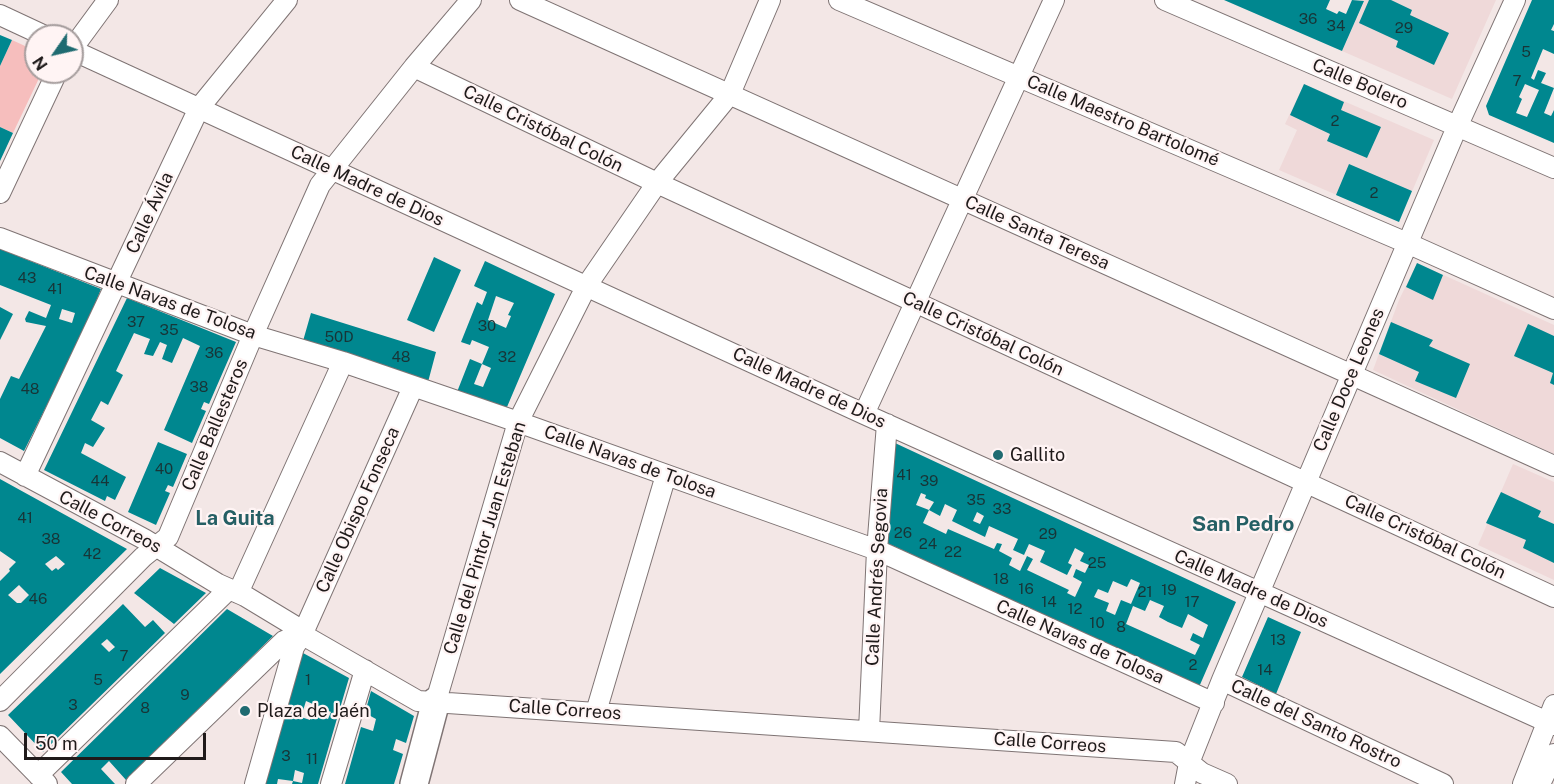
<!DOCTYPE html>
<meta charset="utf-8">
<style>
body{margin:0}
#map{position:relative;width:1554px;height:784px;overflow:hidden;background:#f3e7e6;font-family:"Public Sans",sans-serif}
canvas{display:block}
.north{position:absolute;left:24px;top:24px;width:60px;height:60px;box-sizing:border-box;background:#fff4f4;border:2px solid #a59d9d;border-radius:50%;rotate:236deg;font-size:16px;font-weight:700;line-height:24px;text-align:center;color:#1f1a1a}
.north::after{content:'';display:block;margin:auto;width:21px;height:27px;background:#1f6b71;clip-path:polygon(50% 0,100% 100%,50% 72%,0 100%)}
.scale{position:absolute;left:24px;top:733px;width:182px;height:27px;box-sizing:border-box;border:3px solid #1f1a1a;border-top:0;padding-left:8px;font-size:18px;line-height:21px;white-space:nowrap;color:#1f1a1a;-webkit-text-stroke:4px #fff4f4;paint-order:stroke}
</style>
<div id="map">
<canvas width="1554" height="784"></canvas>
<div class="north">N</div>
<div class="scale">50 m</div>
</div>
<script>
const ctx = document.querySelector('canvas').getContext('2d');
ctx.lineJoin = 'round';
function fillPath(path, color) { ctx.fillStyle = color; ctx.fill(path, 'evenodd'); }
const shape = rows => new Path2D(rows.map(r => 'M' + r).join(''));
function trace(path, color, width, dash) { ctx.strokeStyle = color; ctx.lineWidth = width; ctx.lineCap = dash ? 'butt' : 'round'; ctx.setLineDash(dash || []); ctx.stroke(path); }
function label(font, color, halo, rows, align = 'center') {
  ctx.font = font + ' "Public Sans",sans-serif'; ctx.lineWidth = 4.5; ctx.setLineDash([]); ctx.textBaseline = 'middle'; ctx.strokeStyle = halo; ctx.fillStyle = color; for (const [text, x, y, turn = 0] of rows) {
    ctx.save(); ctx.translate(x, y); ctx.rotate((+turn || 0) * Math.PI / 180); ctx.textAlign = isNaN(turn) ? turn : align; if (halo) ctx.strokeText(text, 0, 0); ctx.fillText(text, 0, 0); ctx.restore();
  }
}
fillPath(shape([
 [1360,0,1496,0,1452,99,1342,51,1364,2],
 [1304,84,1434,140,1399,222,1279,170,1297,130,1285,124],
 [1417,263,1554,325,1554,454,1373,370,1399,300],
 [1513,464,1554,482,1554,580,1478,545]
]), '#efd9d9');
fillPath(shape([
 [12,40,36,51,36,72,42,72,13,133,0,127,0,66]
]), '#f6bebd');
fillPath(shape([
 [1224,0,1330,0,1326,9,1337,14,1339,11,1346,14,1352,0,1364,1,1342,51],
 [1369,0,1391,0,1412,10,1410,15,1449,33,1434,65,1396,47,1398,41,1359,23],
 [1532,0,1554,0,1554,24,1551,30,1554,31,1554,54,1543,49,1531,78,1534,80,1538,70,1546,73,1541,83,1554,88,1544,113,1551,116,1554,110,1554,143,1489,115,1486,106],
 [1525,84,1539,90,1527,117,1516,113,1522,99,1519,97],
 [0,35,12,40,0,66],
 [1304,84,1344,102,1341,110,1381,127,1367,158,1327,141,1330,134,1290,115],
 [0,127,13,133,0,161],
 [1349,164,1412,191,1399,222,1336,195],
 [0,249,101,289,85,329,24,451,0,438,0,399,11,376,19,379,46,326,26,322,25,319,29,311,46,318,51,305,0,285],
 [62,309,75,313,72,323,59,319],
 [434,257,461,270,434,332,407,320],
 [485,261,555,294,507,407,457,392,470,359,482,364,474,384,483,387,491,368,482,364,489,347,472,340,470,345,461,342,477,302,482,305,487,292,474,286],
 [496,296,514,303,508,315,511,316,506,328,488,320],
 [1417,263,1443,275,1433,300,1406,287],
 [127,298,236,342,209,404,204,402,201,409,206,411,192,443,164,430,200,346,183,338,172,363,162,359,167,345,160,342,153,356,144,354,150,339,134,333,116,371,123,375,108,405,101,401,91,420,105,428,93,447,85,443,81,453,126,477,115,500,107,496,105,501,44,470],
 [0,307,13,314,0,340],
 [311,313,436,352,428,382,303,341],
 [1391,322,1433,340,1429,346,1470,364,1456,398,1415,381,1419,372,1379,354],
 [1528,324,1554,336,1554,385,1550,383,1553,373,1514,356],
 [158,442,187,454,173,487,168,485,165,491,170,493,156,525,128,512],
 [895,443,1236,602,1199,687,887,543],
 [921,493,926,495,925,498,934,502,929,510,916,505],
 [945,504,957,510,952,521,985,537,989,526,1018,539,1013,550,1024,555,1029,544,1045,551,1040,562,1067,575,1072,565,1068,563,1075,548,1084,553,1080,561,1089,565,1085,573,1076,569,1073,577,1082,582,1075,597,1067,593,1069,590,1027,570,1033,559,1027,556,1020,571,1009,565,1012,558,999,551,1002,544,997,543,994,549,948,529,946,534,923,523,929,510,940,516],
 [977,512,984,516,980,524,973,521],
 [1131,579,1140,583,1131,604,1121,600,1115,615,1106,611,1109,603,1094,597,1098,589,1108,593,1113,581,1127,587],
 [1150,600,1164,606,1159,617,1168,622,1182,628,1188,614,1208,625,1203,638,1193,633,1190,640,1200,645,1195,655,1126,624,1133,606,1145,611],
 [0,479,127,549,0,674,0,581,10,571,9,569,16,562,0,551],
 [56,556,65,564,58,570,56,568,52,571,45,564],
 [19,585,29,595,21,603,17,603,8,595],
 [1501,492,1541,511,1538,517,1554,524,1554,563,1523,548,1526,540,1486,523],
 [160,568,206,593,174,624,134,593],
 [123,604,145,627,153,620,165,633,43,752,8,715],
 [107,639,115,647,109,652,101,644],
 [227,609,273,636,126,780,109,761,101,769,115,784,72,784,61,772],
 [1268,617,1301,632,1276,694,1242,677],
 [303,653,349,678,338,715,318,784,292,784,293,781,278,779,277,784,265,784],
 [306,701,331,712,328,719,311,714,310,720,301,717],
 [295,770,304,773,302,783,293,781],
 [371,691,414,716,406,743,396,739,393,750,403,754,398,771,394,784,345,784,361,727,373,731,376,719,365,713]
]), '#00878f');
const street = shape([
 [520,0,1554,466],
 [839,0,1407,243,1554,309],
 [1165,0,1554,168],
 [0,15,45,36],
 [72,49,108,0],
 [72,50,864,414,1554,725],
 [414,67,657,183,1554,597],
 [0,193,57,72],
 [0,238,253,335,343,362,518,422,877,550,1214,703],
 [864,414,1054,0],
 [0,462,144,539,218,584,245,596,293,625,310,639,418,701,1176,752,1202,773,1227,784],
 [25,476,199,108,287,0],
 [238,593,343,362],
 [1222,680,1443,784],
 [0,701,143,557,168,537,253,335,320,185,414,67,471,0],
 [436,701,518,422,587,285,657,183,730,94,770,0],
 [596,712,666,475],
 [869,731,877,550,887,424],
 [0,736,47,784],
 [38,775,229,589],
 [136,784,284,641,303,633],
 [255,784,294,647,303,633,413,387],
 [331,784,365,670],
 [1185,784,1189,763,1222,680,1457,127,1515,0],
 [1523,784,1554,705],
 [1540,784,1554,754]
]);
const secondary = shape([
 [414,784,436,701]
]);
trace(street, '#7f7474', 22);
trace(secondary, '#7f7474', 30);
trace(street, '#fff', 20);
trace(secondary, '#fff', 27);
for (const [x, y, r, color] of [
 [998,455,6,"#1f6b71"],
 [245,711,6,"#1f6b71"]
]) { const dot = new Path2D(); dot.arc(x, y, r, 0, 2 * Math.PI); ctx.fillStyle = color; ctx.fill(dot); trace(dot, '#fff4f4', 2); }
label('15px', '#173537', null, [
 ["36",1308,19],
 ["34",1336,26],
 ["29",1404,28],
 ["5",1526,52],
 ["7",1517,81],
 ["2",1335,121],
 ["2",1374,193],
 ["43",27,278],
 ["41",55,289],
 ["37",136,322],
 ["30",487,326],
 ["35",169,330],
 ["50D",339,337],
 ["36",214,353],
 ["48",401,357],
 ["32",507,357],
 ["38",199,387],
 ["48",30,389],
 ["40",164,469],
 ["41",904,475],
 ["44",100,481],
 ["39",929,481],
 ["35",976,500],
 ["33",1002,509],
 ["41",25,518],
 ["26",903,533],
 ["29",1048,534],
 ["38",51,539],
 ["24",928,544],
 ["22",953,552],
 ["42",92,554],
 ["25",1097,563],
 ["18",1001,579],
 ["16",1026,589],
 ["19",1169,590],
 ["21",1145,592],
 ["46",38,599],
 ["14",1049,602],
 ["17",1192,602],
 ["12",1075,609],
 ["10",1097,623],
 ["8",1121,627],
 ["13",1278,640],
 ["7",124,656],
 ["2",1193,665],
 ["14",1265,670],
 ["5",98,680],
 ["1",308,680],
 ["9",185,695],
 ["3",73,705],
 ["8",145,708],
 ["3",286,756],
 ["11",312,759]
]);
label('18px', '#1f1a1a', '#fff4f4', [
 ["Calle Bolero",1360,84,23],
 ["Calle Maestro Bartolomé",1123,121,23],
 ["Calle Cristóbal Colón",543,129,26],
 ["Calle Madre de Dios",367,186,25],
 ["Calle Ávila",150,213,-65],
 ["Calle Santa Teresa",1037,233,24],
 ["Calle Navas de Tolosa",170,303,20],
 ["Calle Cristóbal Colón",983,334,25],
 ["Calle Doce Leones",1349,380,-67],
 ["Calle Madre de Dios",809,388,25],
 ["Calle Ballesteros",215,425,-67],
 ["Calle Navas de Tolosa",630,462,20],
 ["Calle Obispo Fonseca",358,510,-66],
 ["Calle Correos",110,522,28],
 ["Calle Cristóbal Colón",1425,537,25],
 ["Calle del Pintor Juan Esteban",485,538,-73],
 ["Calle Andrés Segovia",877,577,-87],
 ["Calle Madre de Dios",1251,589,24],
 ["Calle Navas de Tolosa",1080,642,24],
 ["Calle Correos",565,710,4],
 ["Calle del Santo Rostro",1316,724,25],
 ["Calle Correos",1050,743,4]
]);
label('18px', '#1f1a1a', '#fff4f4', [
 ["Gallito",1010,455],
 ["Plaza de Jaén",257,711]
], 'left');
label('bold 20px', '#255f64', '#fff4f4', [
 ["La Guita",235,519]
]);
label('bold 21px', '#255f64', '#fff4f4', [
 ["San Pedro",1243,525]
]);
</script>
